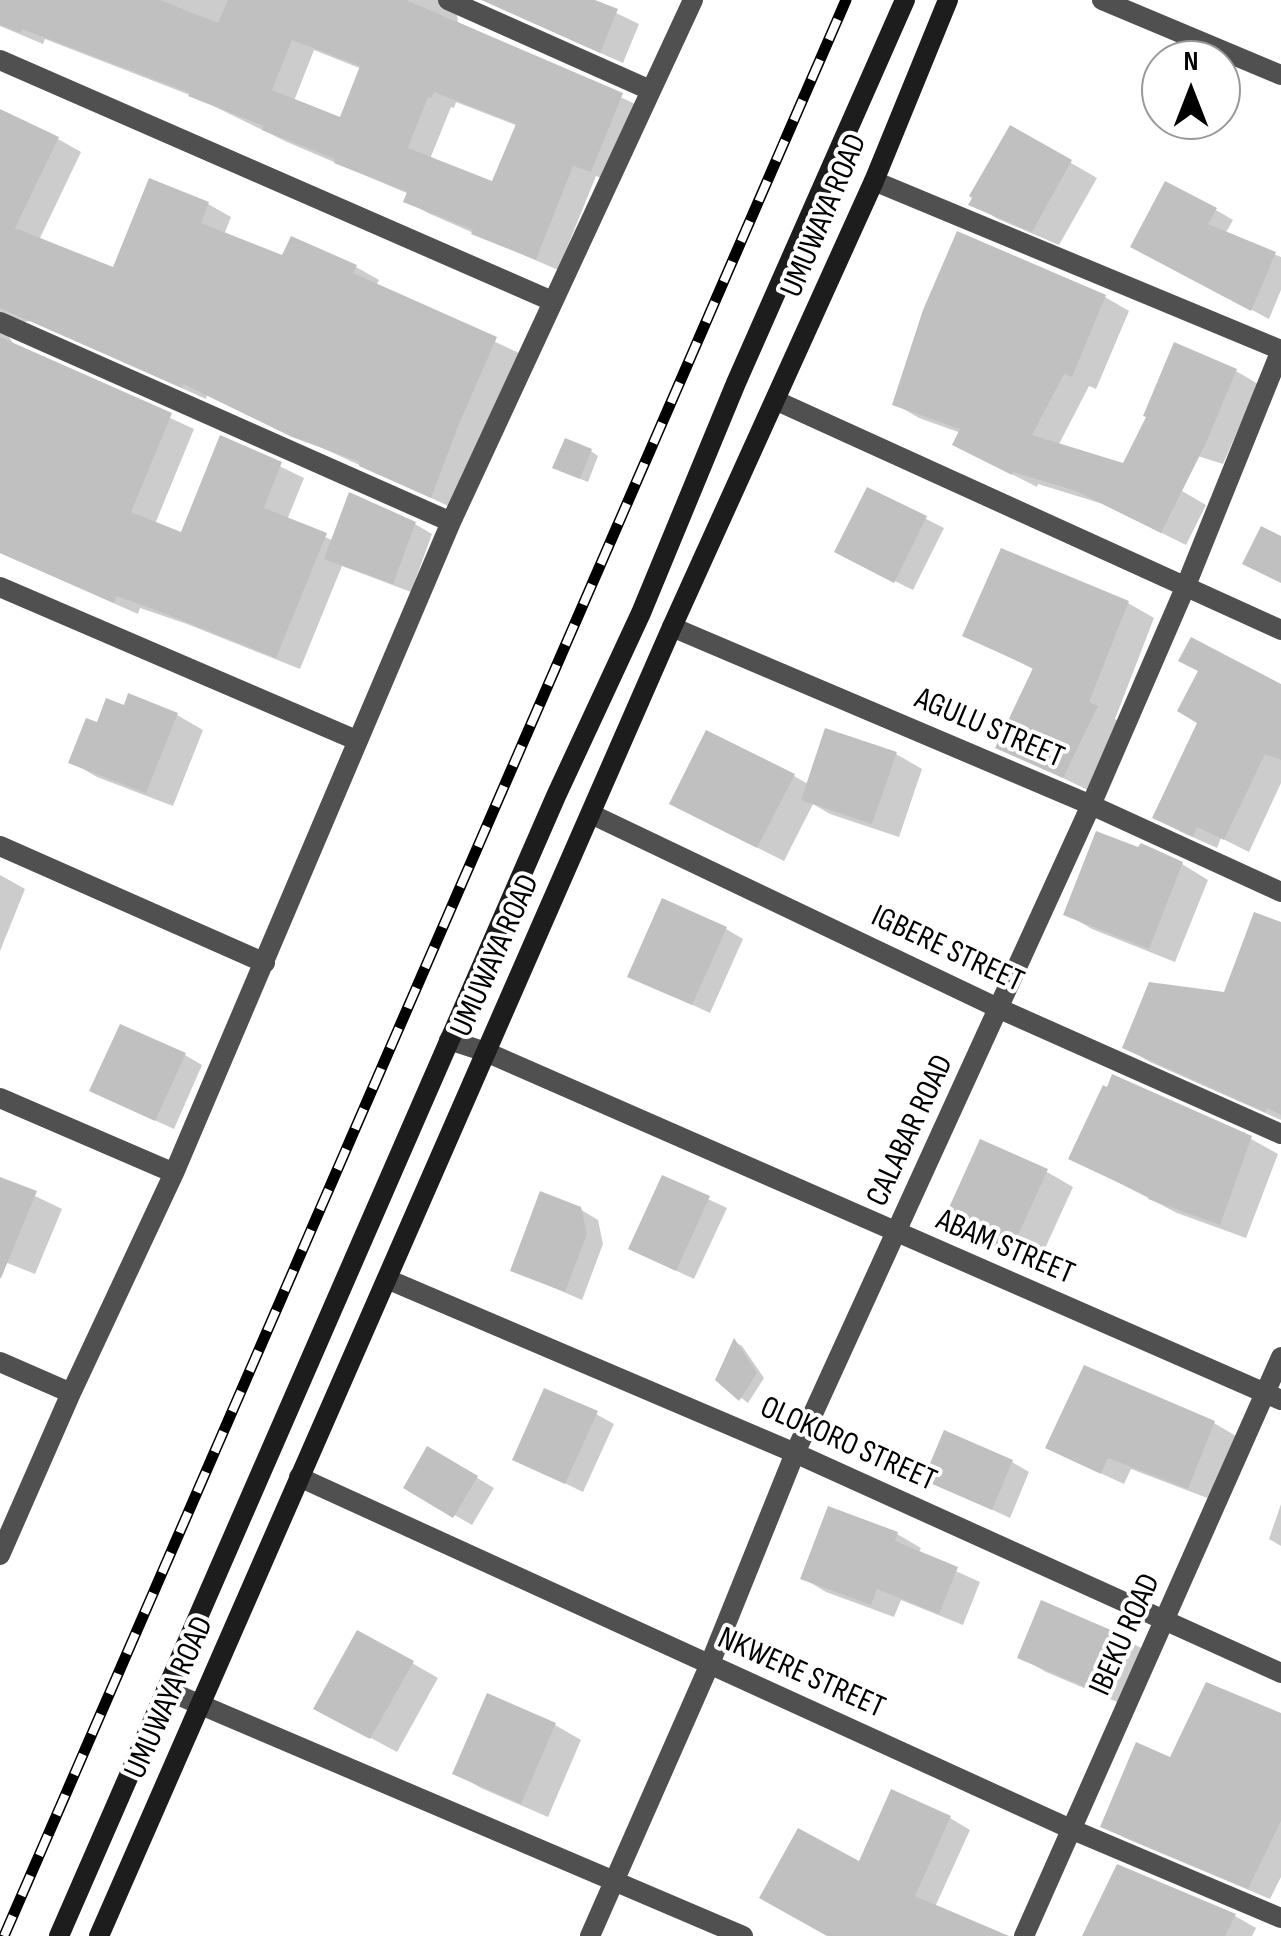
<!DOCTYPE html>
<style>
body{margin:0}
#map{position:relative;width:1281px;height:1936px;overflow:hidden;background:#fff;font-family:"Sofia Sans Condensed",sans-serif}
canvas{display:block}
.north{position:absolute;left:1141px;top:40px;width:100px;height:100px;box-sizing:border-box;background:#fff;border:2px solid #999;border-radius:50%;rotate:0deg;font-size:28px;font-weight:700;line-height:40px;text-align:center;color:#000}
.north::after{content:'';display:block;margin:auto;width:35px;height:45px;background:#000;clip-path:polygon(50% 0,100% 100%,50% 72%,0 100%)}
</style>
<div id="map">
<canvas width="1281" height="1936"></canvas>
<div class="north">N</div>
</div>
<script>
const ctx = document.querySelector('canvas').getContext('2d');
ctx.lineJoin = 'round';
function fillPath(path, color) { ctx.fillStyle = color; ctx.fill(path, 'evenodd'); }
const shape = rows => new Path2D(rows.map(r => 'M' + r).join(''));
function trace(path, color, width, dash) { ctx.strokeStyle = color; ctx.lineWidth = width; ctx.lineCap = dash ? 'butt' : 'round'; ctx.setLineDash(dash || []); ctx.stroke(path); }
function label(font, color, halo, rows, align = 'center') {
  ctx.font = font + ' "Sofia Sans Condensed",sans-serif'; ctx.lineWidth = 8; ctx.setLineDash([]); ctx.textBaseline = 'middle'; ctx.strokeStyle = halo; ctx.fillStyle = color; for (const [text, x, y, turn = 0] of rows) {
    ctx.save(); ctx.translate(x, y); ctx.rotate((+turn || 0) * Math.PI / 180); ctx.textAlign = isNaN(turn) ? turn : align; if (halo) ctx.strokeText(text, 0, 0); ctx.fillText(text, 0, 0); ctx.restore();
  }
}
fillPath(shape([
 [0,0,463,0,456,8,458,22,644,108,613,183,596,176,558,270,428,213,406,201,409,194,287,142,195,97,45,39,43,44,0,26],
 [314,50,362,69,341,120,294,101],
 [456,102,518,126,494,184,430,159,451,107,454,108],
 [481,0,589,0,639,24,623,63],
 [0,115,58,139,81,152,39,240,114,270,208,204,231,217,224,235,284,258,356,267,379,280,376,286,519,353,455,509,207,395,206,399,31,321,16,323,9,337,15,346,194,429,155,524,182,535,221,438,304,478,287,520,334,541,415,524,432,534,411,592,342,566,300,669,187,624,140,608,138,614,0,553],
 [1011,128,1097,178,1059,245,998,219,972,204],
 [1216,210,1233,220,1225,234,1281,257,1281,290,1269,319,1151,256],
 [959,234,1105,297,1129,311,1096,389,1089,386,1058,446,1182,491,1206,505,1186,545,1103,504,1038,484,1037,487,980,458,961,433,919,418,895,404],
 [1236,371,1258,384,1223,464,1163,445],
 [591,451,598,456,588,482,563,472],
 [868,490,944,528,913,590,854,561],
 [1128,603,1154,618,1115,719,1123,723,1090,791,998,747,1035,670,965,635],
 [1201,671,1281,687,1281,783,1249,852,1221,838,1217,848,1179,831,1201,722],
 [125,708,177,715,203,730,173,806,97,777,71,762,98,725],
 [896,754,922,769,899,837,830,814,813,804,784,861,698,818,794,776,808,784],
 [1182,864,1208,880,1175,962,1092,929,1066,914],
 [0,875,25,889,0,951],
 [1281,925,1281,1120,1150,1062,1125,1047,1225,995],
 [726,929,743,939,710,1013,630,976],
 [185,1055,202,1065,174,1129,110,1100],
 [1113,1077,1251,1139,1278,1154,1246,1238,1177,1213,1071,1158],
 [1047,1172,1073,1187,1037,1266,945,1222],
 [663,1178,727,1208,694,1279,649,1258],
 [0,1179,62,1209,35,1274,0,1260],
 [580,1209,598,1220,603,1244,582,1300,513,1270],
 [735,1342,742,1346,764,1378,748,1403,718,1380],
 [596,1414,614,1424,583,1492,515,1459],
 [1214,1423,1236,1436,1210,1499,1131,1469,1124,1484,1070,1459],
 [428,1449,494,1488,472,1525,406,1487],
 [1012,1462,1029,1472,1010,1518,926,1479],
 [1281,1504,1281,1546,1269,1539],
 [829,1509,897,1534,921,1548,918,1554,980,1582,963,1625,901,1600,894,1617,826,1592,803,1578],
 [1125,1639,1152,1654,1129,1707,1046,1672,1020,1657],
 [412,1663,438,1678,397,1752,343,1723],
 [1281,1716,1281,1877,1270,1899,1125,1838,1104,1826,1171,1760],
 [555,1725,581,1740,548,1817,481,1788,455,1773],
 [950,1818,970,1830,935,1907,996,1936,836,1936,861,1865],
 [1235,1916,1256,1928,1252,1936,1085,1936]
]), '#0003');
fillPath(shape([
 [0,0,160,0,218,23,228,0,406,0,623,93,591,172,573,166,536,260,471,234,473,230,403,202,407,192,334,163,335,159,262,130,264,126,188,96,190,93,22,29,21,33,0,25],
 [292,40,360,66,340,117,272,90],
 [434,92,516,124,492,181,408,148,428,97,431,98],
 [482,0,595,0,618,9,600,53],
 [0,109,59,137,15,228,113,267,149,178,209,202,201,223,282,255,291,236,357,265,353,273,497,337,459,424,431,498,359,466,360,462,292,437,183,384,182,388,0,308],
 [1010,125,1072,160,1032,232,968,205,972,198,969,196],
 [1165,181,1217,208,1208,224,1276,252,1251,311,1130,247],
 [957,231,1106,295,1072,377,1064,374,1032,435,1123,463,1146,417,1143,416,1174,342,1237,369,1206,443,1161,533,1076,491,1013,472,1012,475,952,445,960,429,892,405,923,310],
 [0,337,172,413,131,512,181,532,220,435,282,462,264,508,327,533,276,658,161,612,116,596,114,603,0,553],
 [565,438,592,449,580,479,552,468],
 [867,487,927,516,894,583,834,552],
 [349,492,416,522,393,584,324,559],
 [1261,526,1281,536,1281,583,1242,564],
 [1001,548,1129,601,1089,702,1098,706,1063,778,995,748,1033,668,962,636],
 [1191,637,1281,684,1281,760,1265,754,1224,840,1197,827,1193,837,1152,818,1197,723,1177,711,1198,671,1178,661],
 [128,693,178,713,146,793,68,763,86,718,97,722,106,698,124,705],
 [825,728,897,752,872,824,801,800],
 [706,730,795,774,757,848,669,804],
 [1096,831,1138,847,1141,843,1183,862,1149,949,1063,915],
 [662,898,727,927,692,1005,627,977],
 [1254,912,1281,922,1281,1115,1267,1108,1265,1112,1122,1048,1149,982,1224,992],
 [120,1024,186,1053,155,1121,89,1091],
 [1112,1074,1252,1136,1220,1225,1148,1199,1149,1197,1068,1159,1103,1085,1107,1087],
 [980,1139,1048,1169,1010,1253,942,1223],
 [662,1175,710,1196,676,1271,628,1249],
 [0,1177,37,1191,1,1278,0,1278],
 [540,1191,581,1207,587,1234,565,1292,510,1271],
 [734,1338,757,1373,739,1401,715,1380],
 [1084,1365,1215,1421,1188,1489,1108,1458,1101,1474,1045,1448],
 [544,1388,598,1411,565,1484,512,1460],
 [944,1430,1013,1460,992,1510,923,1480],
 [427,1446,478,1476,453,1518,403,1488],
 [828,1506,898,1532,895,1541,958,1567,939,1614,877,1589,871,1605,800,1579],
 [1041,1600,1127,1637,1102,1694,1017,1658],
 [357,1630,414,1661,370,1739,313,1709],
 [1206,1682,1281,1713,1281,1821,1248,1889,1100,1827,1136,1742,1170,1757],
 [487,1693,556,1723,521,1804,452,1774],
 [891,1789,951,1816,915,1896,1009,1936,827,1936,759,1898,798,1828,859,1861],
 [1117,1864,1236,1914,1225,1936,1082,1936]
]), '#c0c0c0');
trace(shape([
 [448,0,650,90],
 [1102,0,1281,75],
 [0,60,552,301],
 [874,181,1281,350],
 [0,322,451,522],
 [777,401,1281,630],
 [0,587,356,740],
 [672,627,1091,805,1281,892],
 [591,814,1000,1009,1281,1134],
 [0,846,265,963],
 [449,1040,486,1052,1281,1400],
 [0,1098,174,1173],
 [387,1279,795,1453,1281,1673],
 [0,1362,71,1393],
 [299,1477,1073,1830,1281,1918],
 [0,1555,71,1393,174,1173,451,522,693,0],
 [166,1690,743,1936],
 [590,1936,709,1666,795,1453,1091,805,1185,588,1281,350],
 [1024,1936,1281,1357]
]), '#505050', 20);
trace(shape([
 [59,1936,556,796,641,613,736,383,905,0],
 [99,1936,672,627,874,181,948,0]
]), '#1d1d1d', 20);
const rail = shape([
 [4,1936,846,0]
]);
trace(rail, '#000', 11);
trace(rail, '#fff', 8, [22]);
label('32px', '#000', '#fff', [
 ["UMUWAYA ROAD",825,216,-67],
 ["AGULU STREET",989,729,23],
 ["IGBERE STREET",947,950,25],
 ["UMUWAYA ROAD",496,956,-66],
 ["CALABAR ROAD",911,1131,-65],
 ["ABAM STREET",1005,1248,23],
 ["OLOKORO STREET",848,1445,24],
 ["IBEKU ROAD",1126,1635,-66],
 ["NKWERE STREET",801,1674,24],
 ["UMUWAYA ROAD",170,1698,-66]
]);
</script>
